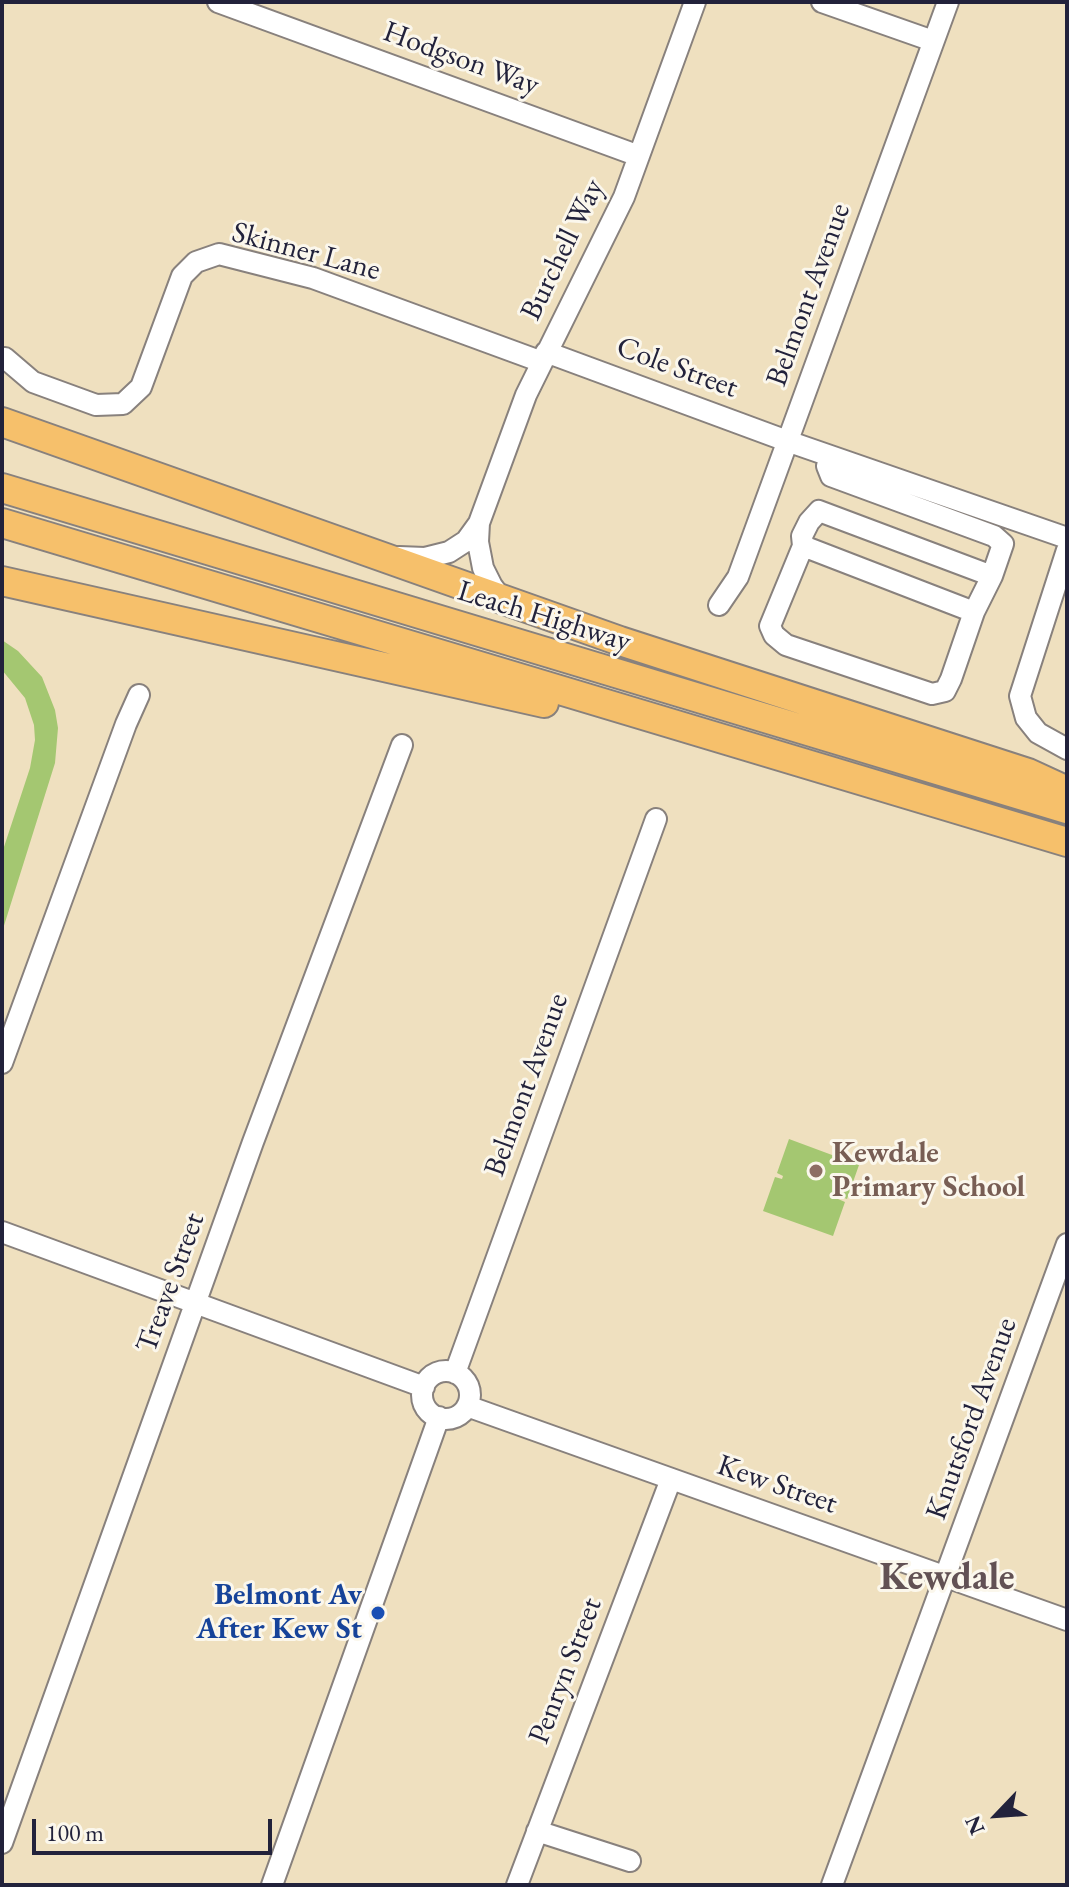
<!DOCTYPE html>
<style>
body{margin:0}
#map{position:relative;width:1069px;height:1887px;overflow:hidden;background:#efe0bf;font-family:"EB Garamond",serif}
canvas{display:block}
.frame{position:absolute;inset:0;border:4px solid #22223b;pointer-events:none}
.north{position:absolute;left:957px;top:1775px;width:80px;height:80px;-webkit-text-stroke:6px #fbf7ec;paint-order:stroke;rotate:245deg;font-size:22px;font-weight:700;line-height:32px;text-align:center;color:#22223b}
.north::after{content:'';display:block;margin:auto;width:28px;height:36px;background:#22223b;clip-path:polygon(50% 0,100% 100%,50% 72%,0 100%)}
.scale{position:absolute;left:32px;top:1819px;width:240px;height:36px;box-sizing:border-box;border:4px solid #22223b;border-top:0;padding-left:10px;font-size:24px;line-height:28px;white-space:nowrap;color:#22223b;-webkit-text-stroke:6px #fbf7ec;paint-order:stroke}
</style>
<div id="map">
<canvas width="1069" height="1887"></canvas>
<div class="frame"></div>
<div class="north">N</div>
<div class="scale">100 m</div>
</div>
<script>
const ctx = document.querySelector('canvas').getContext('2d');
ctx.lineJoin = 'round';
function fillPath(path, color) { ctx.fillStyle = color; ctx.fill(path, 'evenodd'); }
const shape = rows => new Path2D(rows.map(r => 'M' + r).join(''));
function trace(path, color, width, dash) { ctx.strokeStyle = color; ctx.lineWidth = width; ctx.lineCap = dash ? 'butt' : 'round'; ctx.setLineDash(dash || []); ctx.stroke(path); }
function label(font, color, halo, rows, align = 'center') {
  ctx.font = font + ' "EB Garamond",serif'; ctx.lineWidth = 6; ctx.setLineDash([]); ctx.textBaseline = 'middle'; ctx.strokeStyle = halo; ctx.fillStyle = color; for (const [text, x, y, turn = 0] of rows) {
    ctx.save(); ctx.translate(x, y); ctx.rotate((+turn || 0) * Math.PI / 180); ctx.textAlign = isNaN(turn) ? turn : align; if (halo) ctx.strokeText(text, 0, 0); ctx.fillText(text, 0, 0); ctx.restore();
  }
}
fillPath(shape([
 [2,640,18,651,42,677,55,710,58,728,55,763,2,932,2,853,30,768,35,740,34,725,25,698,2,670],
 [789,1139,859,1165,847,1199,839,1196,838,1199,845,1202,833,1236,763,1211,775,1177,782,1179,783,1176,777,1173]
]), '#a4c771');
const minor = shape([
 [218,2,639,156],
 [822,2,933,41],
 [546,352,787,441,1067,538],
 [5,358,33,382,96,405,123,404,141,387,182,276,196,262,219,254,313,278,542,362],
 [830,456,827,466,831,476,994,536,1003,544,992,576,819,511,809,522,802,536,803,546,974,612,992,576],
 [479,523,478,542,483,568,492,586,501,598],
 [803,546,770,626,774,635,786,645,932,694,945,691,951,679,974,612],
 [1067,550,1020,696,1026,718,1038,733,1067,749],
 [399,557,425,558,449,552,466,541,479,523,526,395,624,197,695,2],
 [719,605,738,577,948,2],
 [2,1063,126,724,139,695],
 [2,1232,424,1387],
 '422 1395a24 24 0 1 1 48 0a24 24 0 1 1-48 0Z',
 [455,1373,656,819],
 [467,1406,1067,1620],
 [537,1831,630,1861],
 [2,1843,253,1142,402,745],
 [272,1885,439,1417],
 [517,1885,671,1479],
 [832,1885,1067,1244]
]);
const highway = shape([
 [2,422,620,641,1028,773,1067,791],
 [2,488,1067,809],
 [2,523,1067,842],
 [2,581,544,703]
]);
trace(minor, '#88817d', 24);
trace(highway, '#88817d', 32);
trace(minor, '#fff', 20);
trace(highway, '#f6c06b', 28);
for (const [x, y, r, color] of [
 [816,1171,8,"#8d6e63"],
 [378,1613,8,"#1a4fb4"]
]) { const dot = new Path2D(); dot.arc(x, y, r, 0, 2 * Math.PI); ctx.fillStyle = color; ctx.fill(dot); trace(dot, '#fbf7ec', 3); }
label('30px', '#22223b', '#fbf7ec', [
 ["Hodgson Way",461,59,20],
 ["Burchell Way",563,250,-64],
 ["Skinner Lane",306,252,15],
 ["Belmont Avenue",809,295,-70],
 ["Cole Street",677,368,20],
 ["Leach Highway",544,617,17],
 ["Belmont Avenue",527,1085,-70],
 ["Treave Street",171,1283,-70],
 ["Knutsford Avenue",972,1419,-70],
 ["Kew Street",777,1485,19],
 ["Penryn Street",566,1671,-69]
]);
label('bold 30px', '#785e54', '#fbf7ec', [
 ["Kewdale",832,1154],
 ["Primary School",832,1188]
], 'left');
label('bold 30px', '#164399', '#fbf7ec', [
 ["Belmont Av",362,1596],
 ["After Kew St",362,1630]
], 'right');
label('bold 38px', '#625154', '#fbf7ec', [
 ["Kewdale",947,1579]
]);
</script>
